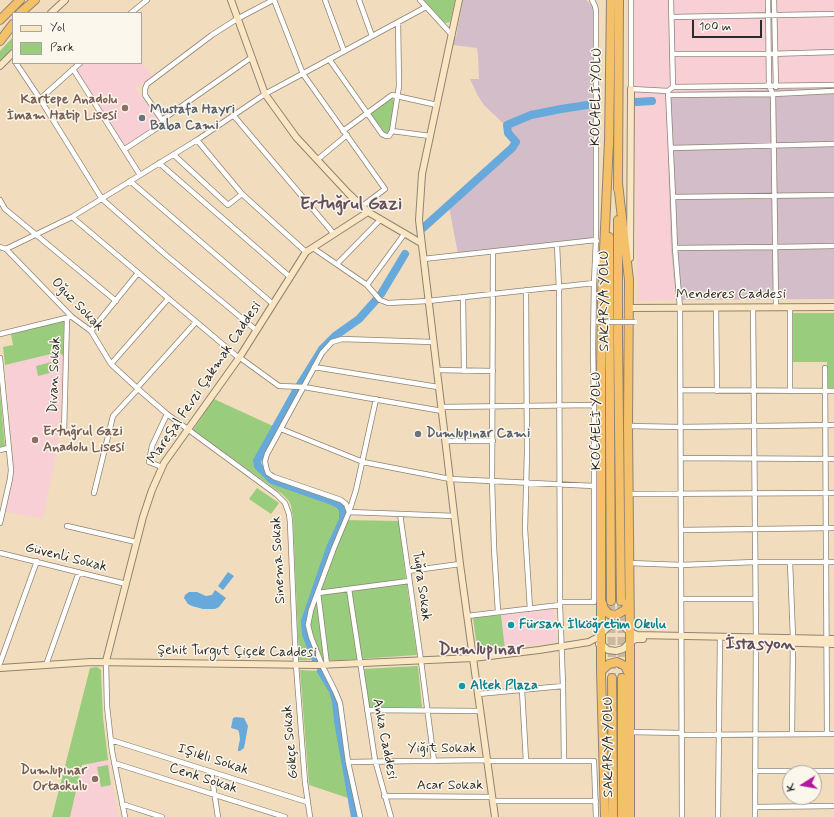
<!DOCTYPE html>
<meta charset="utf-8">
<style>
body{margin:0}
#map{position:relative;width:834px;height:817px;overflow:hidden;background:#f1ddbd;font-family:Mynerve,sans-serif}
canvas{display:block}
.legend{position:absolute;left:12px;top:12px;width:130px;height:52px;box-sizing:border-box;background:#fbf7ec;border:1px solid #a8a59f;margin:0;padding:5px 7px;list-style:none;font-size:12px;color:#2b2b2b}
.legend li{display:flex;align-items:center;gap:8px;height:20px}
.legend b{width:20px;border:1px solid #a8a59f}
.north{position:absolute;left:782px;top:765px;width:40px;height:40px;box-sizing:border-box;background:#fbf7ec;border:1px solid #a8a59f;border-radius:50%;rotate:259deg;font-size:11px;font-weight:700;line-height:16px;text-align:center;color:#2b2b2b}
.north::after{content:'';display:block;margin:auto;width:14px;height:18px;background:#b5179e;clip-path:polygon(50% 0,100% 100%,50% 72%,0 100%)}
.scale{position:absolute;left:692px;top:20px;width:70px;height:18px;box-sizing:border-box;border:2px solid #2b2b2b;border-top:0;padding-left:5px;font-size:12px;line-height:14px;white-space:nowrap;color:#2b2b2b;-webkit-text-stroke:3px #fbf7ec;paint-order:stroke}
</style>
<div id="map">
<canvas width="834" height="817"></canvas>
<ul class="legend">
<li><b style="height:5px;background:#fbe6c3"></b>Yol</li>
<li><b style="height:11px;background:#9acc7d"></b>Park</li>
</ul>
<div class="north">K</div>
<div class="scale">100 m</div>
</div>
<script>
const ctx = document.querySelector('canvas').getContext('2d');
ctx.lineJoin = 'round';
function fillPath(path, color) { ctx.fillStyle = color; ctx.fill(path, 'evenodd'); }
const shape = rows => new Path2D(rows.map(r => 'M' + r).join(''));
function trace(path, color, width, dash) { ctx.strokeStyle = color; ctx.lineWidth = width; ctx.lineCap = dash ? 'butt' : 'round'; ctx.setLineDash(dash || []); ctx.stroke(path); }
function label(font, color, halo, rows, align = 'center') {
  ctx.font = font + ' Mynerve,sans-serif'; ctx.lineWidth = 3; ctx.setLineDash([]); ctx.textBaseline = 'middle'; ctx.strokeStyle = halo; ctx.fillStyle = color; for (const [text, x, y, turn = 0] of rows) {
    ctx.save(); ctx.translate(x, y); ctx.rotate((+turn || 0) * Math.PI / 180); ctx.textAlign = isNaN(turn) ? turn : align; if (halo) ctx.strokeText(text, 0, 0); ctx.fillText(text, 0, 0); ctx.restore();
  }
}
fillPath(shape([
 [634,0,834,0,834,88,674,92,671,248,676,300,637,301],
 [141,61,152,76,135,89,160,122,125,146,77,70,84,63,141,63],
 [59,352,63,356,60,434,43,519,5,512,13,479,12,447,5,365],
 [554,609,557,642,505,649,501,615],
 [108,760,118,817,70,817,82,764]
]), '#f7cfd4');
fillPath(shape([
 [463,0,586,0,593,6,594,104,594,233,593,237,591,238,458,254,449,207,516,145,517,139,509,132,508,125,532,116,594,104,561,107,531,115,505,125,484,105,478,96,470,79,479,79,478,55,477,48,453,45,454,37,456,37],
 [834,88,834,299,676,300,671,248,666,96,674,92]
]), '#d2bdc8');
fillPath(shape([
 [424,0,455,0,450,22,446,23,443,21],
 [13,37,13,47,0,62,0,51],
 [391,99,393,99,394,101,390,129,388,133,386,134,370,113],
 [793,313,834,313,834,389,828,389,827,362,793,362],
 [64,321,63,356,59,352,5,365,3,347,13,345,11,334],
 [55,361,57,371,38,376,36,366],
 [0,392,5,446,0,447],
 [214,399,275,427,257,461,258,466,269,478,277,482,340,505,342,507,344,513,343,520,399,521,405,573,417,655,343,660,299,660,293,518,291,506,289,501,282,494,193,430],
 [257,488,279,503,271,514,249,499],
 [501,615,505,649,485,652,479,646,476,640,473,618],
 [417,666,418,667,422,707,368,707,364,669],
 [97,667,101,670,101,673,103,717,108,760,82,765,70,817,52,817,90,668],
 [300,670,321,671,335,697,351,799,309,785],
 [108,765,111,785,101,787,97,767]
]), '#9acc7d');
fillPath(shape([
 [228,572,234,576,223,590,218,586],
 [215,590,226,598,219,607,215,609,203,609,192,606,188,604,184,598,185,595,189,592,197,592,206,596,212,595],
 [236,717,244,718,248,726,245,743,244,748,240,751,238,751,238,749,240,739,239,732,238,730,231,728,233,718]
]), '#67a9db');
trace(shape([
 [636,102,652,101],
 [423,228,512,148,516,142,508,133,507,125,531,115,561,109,594,104],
 [381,294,405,254],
 [316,660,306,634,305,621,330,548,343,520,343,510,340,505,332,501,272,480,258,466,257,461,296,391,322,349,335,336,359,319,376,300],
 [321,671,333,691,336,701,338,721,355,817]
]), '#67a9db', 8);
trace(shape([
 [611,601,612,678],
 [621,601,622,678]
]), '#c9b9a0', 8, [8, 4]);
const street = shape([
 [274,0,303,74,385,189,361,207],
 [325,0,344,51],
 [359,0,372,36],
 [420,0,452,35],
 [631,0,631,89,668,91,673,197,675,248,680,308,682,817],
 [671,0,673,87],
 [768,0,769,86,773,94,776,307],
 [774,0,776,87],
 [131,13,147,0],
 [672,17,834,14],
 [673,54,769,54,834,52],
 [329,59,382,134,386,136,389,136,392,131,399,86,398,22],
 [16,63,40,99,102,199,167,256,256,330],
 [73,69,140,175],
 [668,91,673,87,834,85],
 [668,95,773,94,834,91],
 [40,99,80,63],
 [234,116,334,234],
 [162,120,252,57],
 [343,131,392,95,437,105],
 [392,131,430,136],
 [197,140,242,194,306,252],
 [671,148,834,144],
 [125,149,163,124,162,120,145,95,145,89,147,84,212,35,237,19,273,0],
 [174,155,228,205,242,194],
 [317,160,347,135],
 [159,163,290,277],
 [130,181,273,304],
 [673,197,834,195],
 [0,200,5,209,116,301],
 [72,217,239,358],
 [557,245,559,288,560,605,563,686,564,761],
 [0,247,6,249,72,317,91,331,111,364,137,388,167,414,276,494,285,503,289,514,290,522,296,665,305,782,310,817],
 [313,248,367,285,380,300,388,303,428,301,594,283],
 [675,248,775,247,834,246],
 [6,249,72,217,197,140,265,94,426,7],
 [493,252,492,481,494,548,498,612],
 [598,255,600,271],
 [423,259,596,240,597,241],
 [337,264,381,219],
 [367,285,405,233],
 [526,290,527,451,525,529,530,609],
 [463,297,464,371],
 [716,307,717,391],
 [753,307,756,637,755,817],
 [91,331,138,273],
 [0,334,70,317],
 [239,357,279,386,304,387,442,411],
 [0,358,11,470,10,479,0,523],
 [111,364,168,299],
 [314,367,438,387],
 [825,368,827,734],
 [436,370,493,371],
 [137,388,196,322],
 [680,390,834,391],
 [790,391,790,307],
 [441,407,594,405],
 [628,426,680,427,834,425],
 [281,429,363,462,450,479,594,486],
 [64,432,67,318],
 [446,441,493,441],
 [0,450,8,448],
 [681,458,834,459],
 [162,467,149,462,152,446,167,414],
 [94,493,113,416,138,389],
 [628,494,834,493],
 [349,512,346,504,341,500,274,477,268,473,266,467,265,461,267,454,322,353,332,342,342,339,432,342],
 [349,512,455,516],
 [400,514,421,661,434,761],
 [67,526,136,542],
 [681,530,834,528],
 [0,553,126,584],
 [790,562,793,638,792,734],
 [629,563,681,565,755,562,834,562],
 [408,571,460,564],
 [349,589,375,760,391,817],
 [682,599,755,599],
 [560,602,594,602,594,405,593,348,594,283,596,240,596,11,595,6,592,0],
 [467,616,560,605],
 [106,661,107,706,112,751,125,817],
 [0,663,37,561],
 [46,665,79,572],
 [327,665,318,593,409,581],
 [522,690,526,761],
 [478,694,563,686],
 [367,710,480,711],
 [630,732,682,733],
 [682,735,834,734],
 [111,740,307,802],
 [487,761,594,761,596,817],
 [348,762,486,760],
 [114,763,285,817],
 [755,771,834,771],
 [211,772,218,817],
 [384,796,492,797],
 [492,801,596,801],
 [122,804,162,817],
 [755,807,834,806],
 [360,817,348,762,340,703,335,691,322,665,311,637,308,625,311,610,334,548,349,512,356,490,376,399],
 [718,817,720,637]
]);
const secondary = shape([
 [231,0,265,94,296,137,348,193,368,212,421,243],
 [459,0,422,174,419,220,460,564,495,817],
 [51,13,65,0],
 [0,66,13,53],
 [630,258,631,89],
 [629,308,834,307],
 [736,641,834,644],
 [599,644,601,644,608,650,616,651,623,649,630,642,636,639,643,639],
 [106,661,143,517,152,490,164,463,239,358,306,252,368,212],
 [0,668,91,662,318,665,473,658,539,650,589,642,598,637,608,627,615,624,624,627,630,632,637,635,834,639]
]);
const highway = shape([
 [20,13,35,0],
 [0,20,20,0],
 [0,41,13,24],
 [609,145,611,0],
 [618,183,629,280,628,426,630,638,630,817],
 [618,189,619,0],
 [618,220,618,339,621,601],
 [609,237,611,601],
 [602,603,604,609,609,614,616,615,625,610,629,601],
 [601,671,609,664,617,662,625,666,629,674],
 [612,678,613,817],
 [622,678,622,817],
 [605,817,601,671,601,375,602,294,609,141]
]);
trace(street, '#8e8474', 6);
trace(secondary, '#8e8474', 8);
trace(highway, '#8e8474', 10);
trace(street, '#fff', 4.5);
trace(secondary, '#fbe6c3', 6);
trace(highway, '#f4c16a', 8);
const streetBridge = shape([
 [598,322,635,322]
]);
trace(streetBridge, '#8e8474', 6, []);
trace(streetBridge, '#fff', 4.5);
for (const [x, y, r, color] of [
 [125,108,4,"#8d6e63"],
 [142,118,4,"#6b7280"],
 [418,434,4,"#6b7280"],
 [35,440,4,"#8d6e63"],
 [511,625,4,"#0f9aa8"],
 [462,686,4,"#0f9aa8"],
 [95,779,4,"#8d6e63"]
]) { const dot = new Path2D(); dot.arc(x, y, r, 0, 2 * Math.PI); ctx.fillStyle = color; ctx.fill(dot); trace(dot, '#fbf7ec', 1.5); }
label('14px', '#2b2b2b', '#fbf7ec', [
 ["KOCAELİ YOLU",597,97,-89],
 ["Menderes Caddesi",731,295],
 ["SAKARYA YOLU",605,301,-90],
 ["Oğuz Sokak",77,305,46],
 ["Divan Sokak",55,375,-88],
 ["Mareşal Fevzi Çakmak Caddesi",205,383,-56],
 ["KOCAELİ YOLU",597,421,-90],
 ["Güvenli Sokak",66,558,14],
 ["Sinema Sokak",279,560,-93],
 ["Tuğra Sokak",421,586,82],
 ["Şehit Turgut Çiçek Caddesi",237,652,1],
 ["Anka Caddesi",384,739,79],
 ["Gökçe Sokak",291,742,-95],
 ["SAKARYA YOLU",609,747,-90],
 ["Yiğit Sokak",442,749],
 ["Işıklı Sokak",213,760,18],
 ["Cenk Sokak",203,779,18],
 ["Acar Sokak",450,786]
]);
label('bold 14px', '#785e54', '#fbf7ec', [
 ["Kartepe Anadolu",117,100],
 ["İmam Hatip Lisesi",117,116],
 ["Ertuğrul Gazi",43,432,"left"],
 ["Anadolu Lisesi",43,448,"left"],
 ["Dumlupınar",87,771],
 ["Ortaokulu",87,787]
], 'right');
label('bold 14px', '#5b616d', '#fbf7ec', [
 ["Mustafa Hayri",150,110],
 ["Baba Cami",150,126],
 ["Dumlupınar Cami",426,434]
], 'left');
label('bold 14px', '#0d838f', '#fbf7ec', [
 ["Fürsan İlköğretim Okulu",519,625],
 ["Altek Plaza",470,686]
], 'left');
label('bold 18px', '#674e5c', '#fbf7ec', [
 ["Ertuğrul Gazi",351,205],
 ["İstasyon",760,645],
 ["Dumlupınar",481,650]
]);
</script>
